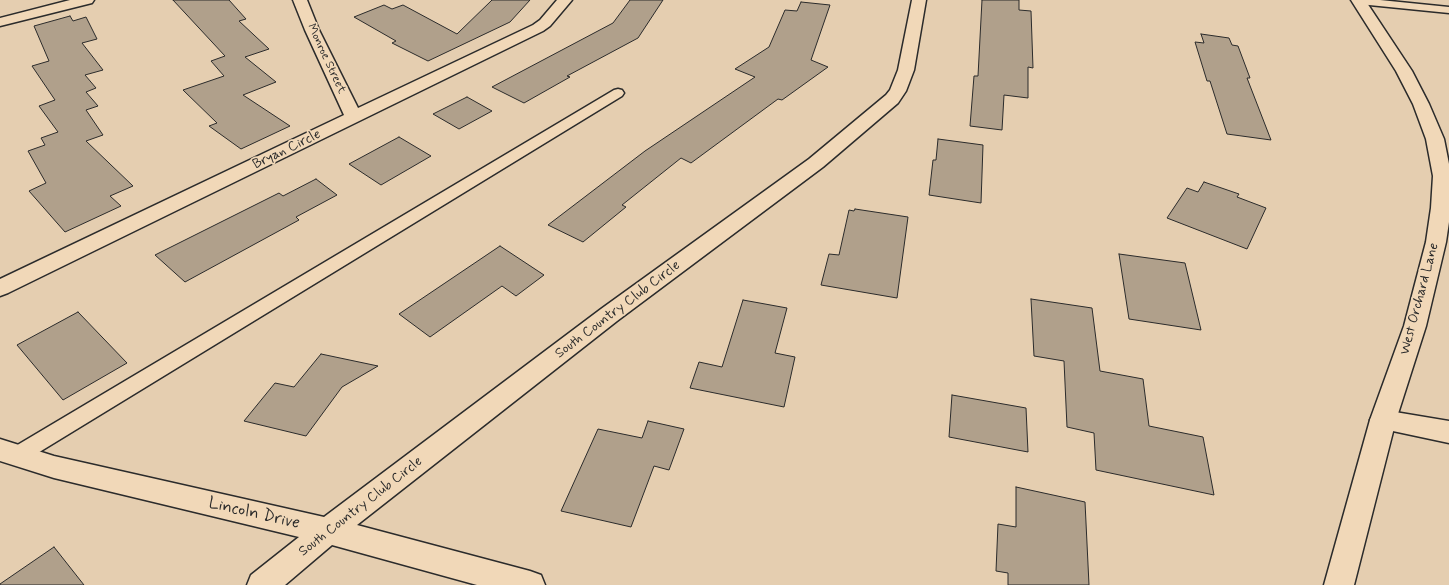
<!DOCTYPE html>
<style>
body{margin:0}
canvas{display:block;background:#e5ceb0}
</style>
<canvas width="1449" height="585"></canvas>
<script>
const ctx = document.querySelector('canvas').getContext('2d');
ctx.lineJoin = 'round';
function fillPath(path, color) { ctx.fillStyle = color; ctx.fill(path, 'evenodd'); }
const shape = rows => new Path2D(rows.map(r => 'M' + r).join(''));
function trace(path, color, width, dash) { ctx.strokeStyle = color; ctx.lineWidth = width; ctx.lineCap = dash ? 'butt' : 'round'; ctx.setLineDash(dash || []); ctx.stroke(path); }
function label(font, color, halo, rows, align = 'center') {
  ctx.font = font + ' Mynerve,sans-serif'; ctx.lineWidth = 3.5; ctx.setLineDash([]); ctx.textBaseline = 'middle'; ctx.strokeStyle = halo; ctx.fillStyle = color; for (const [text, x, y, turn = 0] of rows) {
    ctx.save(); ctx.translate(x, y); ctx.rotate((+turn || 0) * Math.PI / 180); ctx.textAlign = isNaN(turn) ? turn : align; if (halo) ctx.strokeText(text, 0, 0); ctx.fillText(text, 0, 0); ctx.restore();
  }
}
const building = shape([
 [173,0,229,0,246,19,239,21,269,49,245,57,276,82,243,95,290,126,241,149,209,126,217,123,183,90,224,76,211,61,225,56,173,0],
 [492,0,530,0,510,22,428,61,392,43,396,41,354,17,384,5,392,9,403,5,457,34,492,0],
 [630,0,663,0,638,38,567,76,570,77,524,103,492,87,613,23,630,0],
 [982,0,1019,0,1019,10,1031,11,1033,68,1028,67,1028,98,1004,95,1002,130,970,126,974,76,978,76,982,0],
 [801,2,830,5,811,60,828,67,782,100,778,99,691,163,681,158,622,205,626,207,583,242,548,225,645,151,755,77,735,69,769,47,785,10,797,11,801,2],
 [70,16,73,21,86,17,97,39,82,43,103,70,85,75,96,88,86,92,98,106,86,110,103,135,86,141,133,186,110,196,121,206,65,232,29,191,46,183,28,151,45,145,41,138,58,132,39,106,55,100,32,66,49,61,34,26,70,16],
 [1201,34,1229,38,1232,45,1238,46,1250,78,1247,78,1271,140,1227,134,1210,81,1207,81,1195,42,1204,43,1201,34],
 [467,97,492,111,459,129,433,114,467,97],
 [399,137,431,156,381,185,349,164,399,137],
 [938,139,983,145,981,203,929,195,933,160,936,160,938,139],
 [316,179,337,195,296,217,299,220,185,282,155,255,279,193,283,196,316,179],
 [1204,182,1239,194,1237,197,1266,208,1247,249,1167,218,1187,188,1198,192,1204,182],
 [855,209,908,217,897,298,821,285,829,254,839,255,849,210,854,211,855,209],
 [500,246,544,275,516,296,502,286,430,337,399,314,500,246],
 [1119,254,1185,263,1201,330,1129,319,1119,254],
 [1031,299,1092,308,1100,371,1143,379,1149,426,1203,437,1214,495,1096,470,1094,433,1067,427,1064,361,1034,356,1031,299],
 [743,300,787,308,775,353,795,357,784,407,690,388,699,362,722,367,743,300],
 [78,312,127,363,63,400,17,345,78,312],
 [321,354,378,366,342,387,306,436,244,421,275,383,294,387,321,354],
 [952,395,1026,408,1028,452,949,437,952,395],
 [648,421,684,429,669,470,654,466,631,527,561,511,598,429,642,438,648,421],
 [1016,487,1085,502,1089,585,1008,585,1008,573,996,571,998,524,1016,527,1016,487],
 [54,547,84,585,0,585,0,584,54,547]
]);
fillPath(building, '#b0a08b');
trace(building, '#2b2b2b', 1);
const service = shape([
 [1355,0,1380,0,1449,7,1449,13,1359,4,1355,3,1355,0],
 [618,89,622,90,624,93,622,96,23,462,16,464,9,462,6,456,9,450,614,90,618,89]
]);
const minor = shape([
 [70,0,94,0,92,3,0,26,0,18,70,0],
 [293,0,307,0,319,30,358,108,533,25,540,20,557,0,572,0,550,26,543,31,8,293,0,296,0,279,344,115,305,30,293,0],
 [912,0,926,0,914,70,906,91,898,103,823,167,617,321,357,525,530,571,541,575,545,585,477,585,332,545,285,585,247,585,251,575,299,537,54,478,0,461,0,439,54,456,324,517,601,309,809,159,886,95,890,90,898,70,912,0],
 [1383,410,1449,421,1449,443,1374,427,1370,420,1374,413,1383,410]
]);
const tertiary = shape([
 [1351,0,1365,0,1412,71,1429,104,1444,139,1449,164,1449,222,1446,242,1426,326,1396,420,1354,585,1324,585,1370,420,1404,326,1426,242,1431,208,1433,176,1426,139,1413,104,1396,71,1351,0]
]);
trace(service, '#2b2b2b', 3);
trace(minor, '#2b2b2b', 3);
trace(tertiary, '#2b2b2b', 3);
fillPath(service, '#f1d8b8');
fillPath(minor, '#f1d8b8');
fillPath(tertiary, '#f1d8b8');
label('12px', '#2b2b2b', '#f1d8b8', [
 ["Monroe Street",326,59,65]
]);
label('14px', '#2b2b2b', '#f1d8b8', [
 ["Bryan Circle",287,150,-26],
 ["West Orchard Lane",1420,299,-75],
 ["South Country Club Circle",618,310,-37],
 ["South Country Club Circle",361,507,-38]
]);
label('17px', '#2b2b2b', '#f1d8b8', [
 ["Lincoln Drive",254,514,13]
]);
</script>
